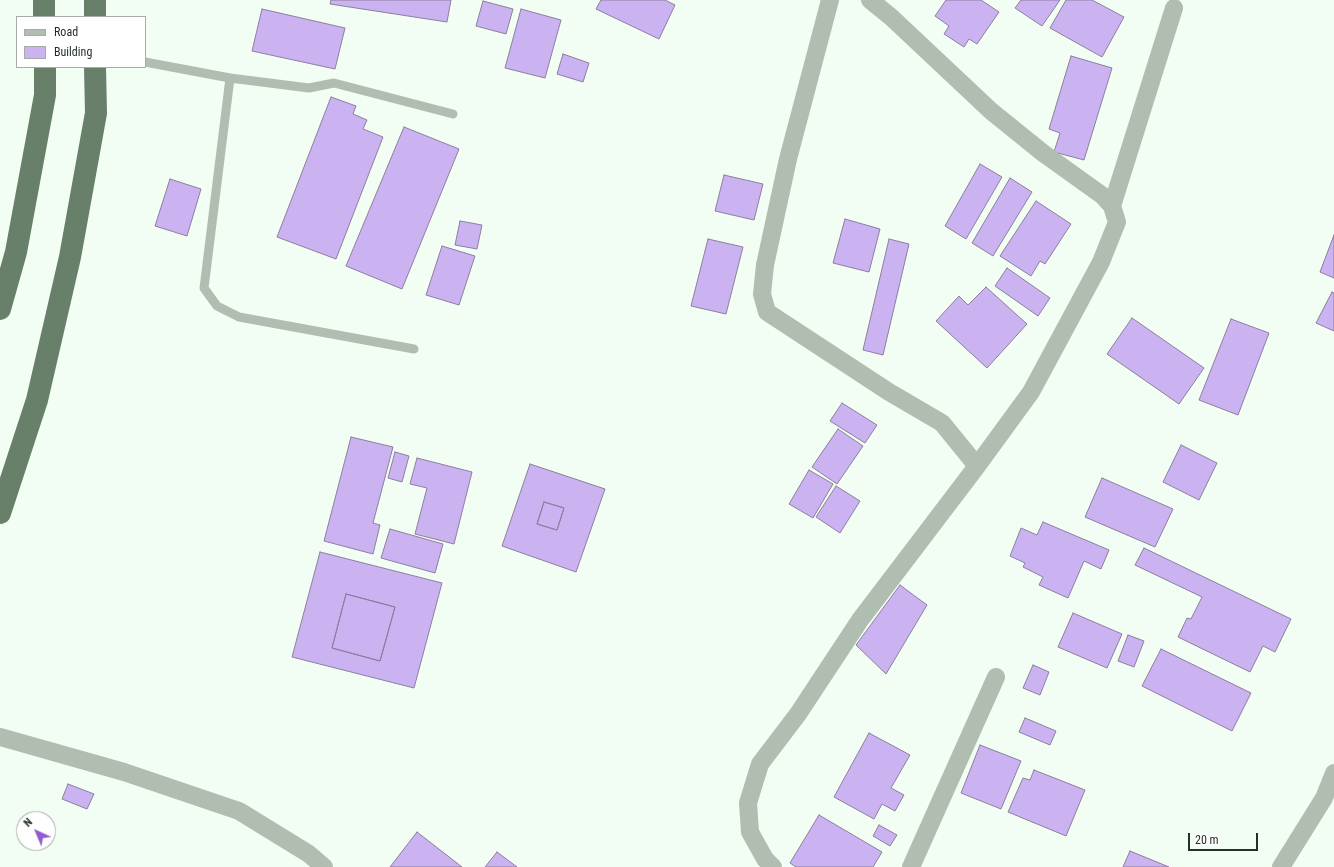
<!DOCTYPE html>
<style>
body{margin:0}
#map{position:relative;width:1334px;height:867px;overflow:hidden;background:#f2fef3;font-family:"Roboto Condensed",sans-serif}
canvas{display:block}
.legend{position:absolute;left:16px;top:16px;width:130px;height:52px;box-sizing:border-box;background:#fff;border:1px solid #a7aca8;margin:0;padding:5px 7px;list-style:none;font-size:12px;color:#242f25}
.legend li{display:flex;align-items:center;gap:8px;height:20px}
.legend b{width:20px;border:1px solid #a7aca8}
.north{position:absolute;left:16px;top:811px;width:40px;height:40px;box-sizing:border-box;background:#fff;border:1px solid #a7aca8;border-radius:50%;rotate:316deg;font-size:11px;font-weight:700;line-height:16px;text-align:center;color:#242f25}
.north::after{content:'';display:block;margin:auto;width:14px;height:18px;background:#925bd3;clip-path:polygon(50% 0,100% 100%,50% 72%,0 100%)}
.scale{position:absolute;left:1188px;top:833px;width:70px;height:18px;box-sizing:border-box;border:2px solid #242f25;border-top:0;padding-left:5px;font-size:12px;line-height:14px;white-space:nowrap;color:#242f25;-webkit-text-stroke:3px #fff;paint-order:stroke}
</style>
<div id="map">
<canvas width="1334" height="867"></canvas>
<ul class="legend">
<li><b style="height:5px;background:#b0bdb1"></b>Road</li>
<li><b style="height:11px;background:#cbb2f1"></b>Building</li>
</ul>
<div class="north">N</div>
<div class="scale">20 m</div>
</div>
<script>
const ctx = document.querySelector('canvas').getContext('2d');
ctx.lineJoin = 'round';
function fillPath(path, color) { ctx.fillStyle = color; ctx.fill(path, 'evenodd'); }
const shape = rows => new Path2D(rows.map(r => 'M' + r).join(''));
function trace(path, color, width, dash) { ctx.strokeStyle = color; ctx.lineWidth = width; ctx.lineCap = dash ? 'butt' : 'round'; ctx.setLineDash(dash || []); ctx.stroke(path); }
const building = shape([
 [331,0,451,0,447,22,330,4,331,0],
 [601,0,665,0,675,5,659,39,596,9,601,0],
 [946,0,981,0,999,12,977,44,969,39,964,47,944,34,949,26,935,16,946,0],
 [1021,0,1060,0,1042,26,1015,8,1021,0],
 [1066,0,1092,0,1124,17,1102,57,1050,28,1066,0],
 [483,1,513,9,506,34,476,26,483,1],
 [262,9,345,28,335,69,252,51,262,9],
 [521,9,561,20,545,78,505,68,521,9],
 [563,54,589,63,583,82,557,74,563,54],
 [1071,56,1112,68,1084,160,1054,152,1060,133,1049,129,1071,56],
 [331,97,356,106,353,114,367,120,363,129,383,137,336,259,277,237,331,97],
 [404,127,459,149,402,289,346,266,404,127],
 [980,164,1002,177,966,239,945,226,980,164],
 [724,175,763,184,754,220,715,211,724,175],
 [1010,178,1032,192,993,256,972,243,1010,178],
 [170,179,201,189,187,236,155,226,170,179],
 [1036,201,1071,224,1045,264,1040,261,1031,276,1000,256,1036,201],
 [845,219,880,229,869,272,833,263,845,219],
 [460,221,482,225,477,249,455,245,460,221],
 [1334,235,1334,278,1320,272,1334,235],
 [708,239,743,247,726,314,691,306,708,239],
 [889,239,909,244,883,355,863,350,889,239],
 [442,246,475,256,459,305,426,295,442,246],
 [1007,268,1050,298,1038,316,995,286,1007,268],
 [986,287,1027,324,987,368,936,321,959,296,968,305,986,287],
 [1332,292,1334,293,1334,331,1316,323,1332,292],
 [1132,318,1204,368,1179,404,1107,354,1132,318],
 [1231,319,1269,333,1238,415,1199,400,1231,319],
 [842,403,877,425,865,443,830,421,842,403],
 [838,429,863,446,837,484,812,467,838,429],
 [351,437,393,447,373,523,380,525,373,554,324,541,351,437],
 [1181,445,1217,463,1199,500,1163,482,1181,445],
 [395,452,409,456,402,482,388,478,395,452],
 [417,458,472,472,454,544,415,534,427,488,410,484,417,458],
 [530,464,605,489,576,572,502,546,530,464],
 [544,502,564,508,557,530,537,524,544,502],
 [809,470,833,484,813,518,789,504,809,470],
 [1102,478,1173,509,1155,547,1085,517,1102,478],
 [836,486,860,501,840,533,816,517,836,486],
 [544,502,564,508,557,530,537,524,544,502],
 [1043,522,1109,550,1101,569,1084,561,1068,598,1039,585,1043,577,1023,567,1025,563,1010,556,1021,528,1037,535,1043,522],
 [390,529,443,544,435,573,381,558,390,529],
 [1144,548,1291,619,1275,652,1263,646,1250,672,1178,637,1187,618,1191,619,1202,597,1135,565,1144,548],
 [320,552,442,583,414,688,292,657,320,552],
 [346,594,395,607,380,661,332,648,346,594],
 [900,585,927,605,886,674,856,645,900,585],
 [346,594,395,607,380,661,332,648,346,594],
 [1073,613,1122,634,1107,668,1058,647,1073,613],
 [1128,635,1144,641,1134,667,1118,661,1128,635],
 [1161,649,1251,693,1232,731,1142,686,1161,649],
 [1033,665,1049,672,1040,695,1023,688,1033,665],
 [1025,718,1056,731,1050,745,1019,732,1025,718],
 [869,733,910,755,891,788,904,795,895,811,882,804,874,819,834,797,869,733],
 [980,745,1021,761,1001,809,961,793,980,745],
 [1034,770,1085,790,1066,836,1008,812,1023,778,1030,780,1034,770],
 [68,784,94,794,87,809,62,799,68,784],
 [819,815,882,852,873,867,796,867,790,863,819,815],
 [879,825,897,835,890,846,873,836,879,825],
 [417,832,462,867,390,867,417,832],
 [1130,851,1169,867,1123,867,1130,851],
 [497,852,517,867,485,867,497,852]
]);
fillPath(building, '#cbb2f1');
trace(building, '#8b7f9e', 1);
trace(shape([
 [145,62,230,78,309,88,334,83,453,114],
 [230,78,204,288,217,306,239,317,414,349]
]), '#b0bdb1', 9);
trace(shape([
 [830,0,788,159,765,265,762,294,767,312,889,392,942,423,977,466],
 [1112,206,1174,8],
 [0,737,124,772,239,811,309,854,324,867],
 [773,867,765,859,750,832,748,803,760,764,798,714,860,620,977,466,1031,392,1101,262,1117,222,1112,206,1103,196,1043,153,991,111,891,17,870,0],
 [911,867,996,677],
 [1281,867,1324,798,1334,773]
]), '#b0bdb1', 18);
trace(shape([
 [44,0,44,17],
 [95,0,95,17],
 [0,309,16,252,45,95,45,67],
 [0,513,37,400,70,257,96,113,95,67]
]), '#68806a', 22);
</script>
